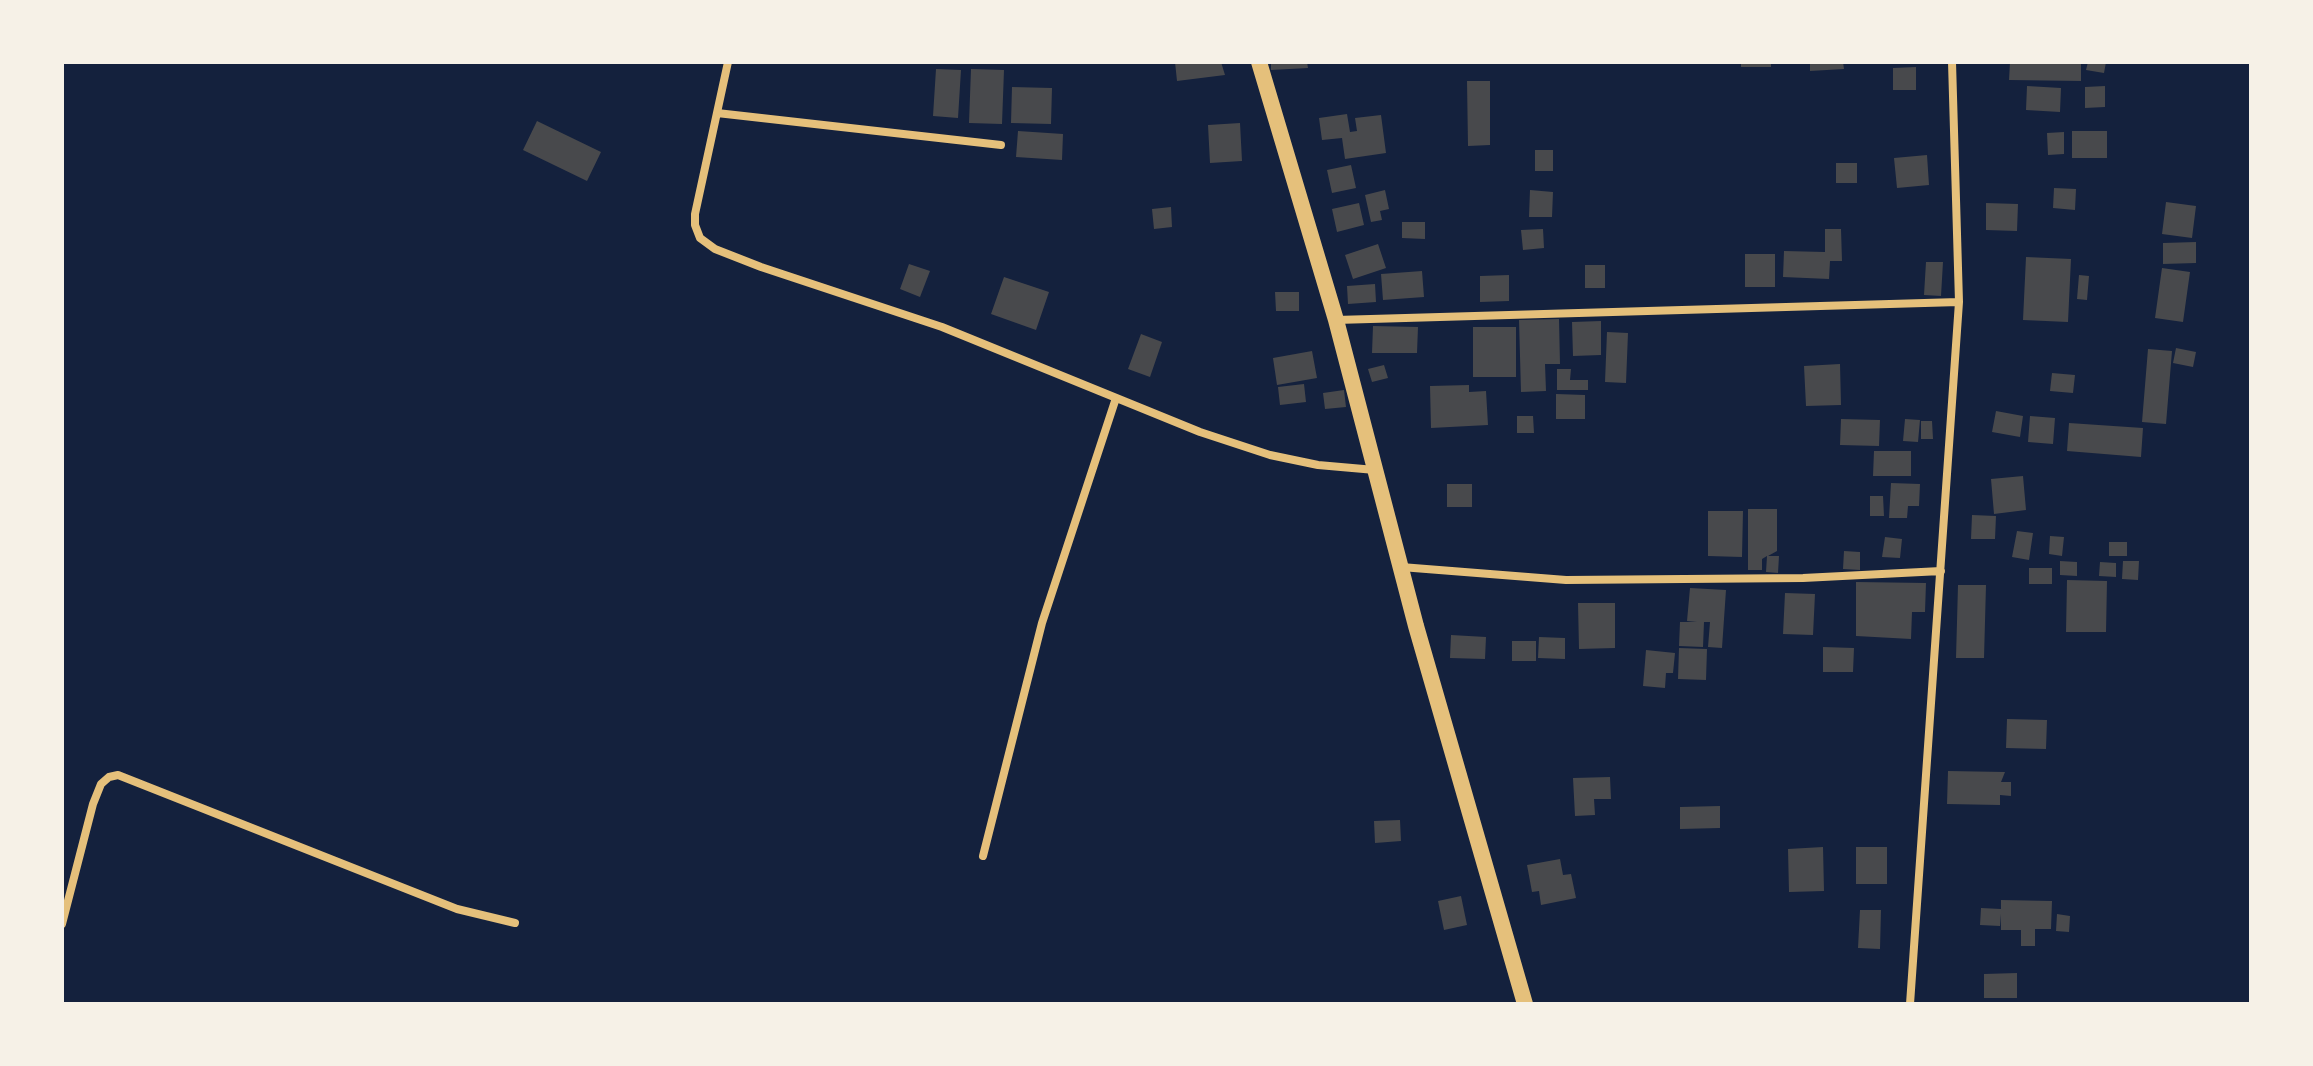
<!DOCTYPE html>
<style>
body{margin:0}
#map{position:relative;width:2313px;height:1066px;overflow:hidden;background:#14213d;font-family:"DejaVu Sans",sans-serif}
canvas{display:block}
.frame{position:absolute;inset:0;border:64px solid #f6f1e7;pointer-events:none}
</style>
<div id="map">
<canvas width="2313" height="1066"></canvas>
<div class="frame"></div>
</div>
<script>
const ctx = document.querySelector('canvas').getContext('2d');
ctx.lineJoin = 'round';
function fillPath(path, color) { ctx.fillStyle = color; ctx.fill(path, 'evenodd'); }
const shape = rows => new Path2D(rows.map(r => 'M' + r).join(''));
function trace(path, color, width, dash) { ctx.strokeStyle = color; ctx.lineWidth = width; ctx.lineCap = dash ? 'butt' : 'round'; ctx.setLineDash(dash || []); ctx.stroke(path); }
fillPath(shape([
 [1175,62,1221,62,1225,75,1177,81],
 [1271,62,1307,62,1308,68,1271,70],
 [1741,62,1771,62,1771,67,1741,67],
 [1810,62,1843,62,1844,69,1810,71],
 [2010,62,2081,62,2081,81,2009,80],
 [2088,62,2106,62,2104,73,2086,70],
 [1916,67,1916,90,1893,90,1893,68],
 [936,69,961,70,958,118,933,116],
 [971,69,1004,70,1002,124,969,123],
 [1467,81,1490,81,1490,145,1468,146],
 [2027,86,2061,88,2060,112,2026,110],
 [2105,86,2105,107,2085,108,2085,87],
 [1012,87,1052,88,1051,124,1011,123],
 [1347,114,1350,132,1357,131,1355,118,1381,115,1386,153,1345,159,1342,138,1322,140,1319,118],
 [537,121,601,152,587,181,523,150],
 [1240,123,1242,161,1210,163,1208,125],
 [1018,131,1063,134,1062,160,1016,157],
 [2072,131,2107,131,2107,158,2072,158],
 [2064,132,2064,154,2048,155,2047,133],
 [1535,150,1553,150,1553,171,1535,171],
 [1927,155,1929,185,1897,188,1894,158],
 [1836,163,1857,163,1857,183,1836,183],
 [1351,165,1356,188,1332,193,1327,170],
 [2054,188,2076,189,2075,210,2053,208],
 [1385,190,1389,209,1380,211,1382,220,1371,222,1365,195],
 [1530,190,1553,192,1552,217,1529,217],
 [2166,202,2196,206,2192,238,2162,234],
 [1359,203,1364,225,1337,232,1332,209],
 [1986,203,2018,204,2017,231,1986,230],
 [1171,207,1172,227,1154,229,1152,209],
 [1402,222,1425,222,1425,239,1402,238],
 [1543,229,1544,248,1523,250,1521,230],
 [1825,229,1841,229,1842,261,1830,261,1829,279,1783,277,1784,251,1825,252],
 [2196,242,2196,263,2163,264,2163,243],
 [1378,244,1386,268,1353,279,1345,255],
 [1745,254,1775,254,1775,287,1745,287],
 [2026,257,2071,259,2068,322,2023,320],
 [1926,262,1943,262,1941,296,1924,295],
 [909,264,930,271,920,297,900,289],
 [1585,265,1605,265,1605,288,1585,288],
 [2162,268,2190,272,2183,322,2155,318],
 [1422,271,1424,297,1383,300,1381,274],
 [1509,275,1509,301,1480,302,1480,276],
 [2079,275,2089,276,2087,300,2077,299],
 [1004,277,1049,292,1036,330,991,314],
 [1375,284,1376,302,1348,304,1347,286],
 [1275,292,1299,292,1299,311,1276,311],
 [1559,319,1560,364,1545,364,1546,391,1521,392,1519,320],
 [1601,321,1601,355,1573,356,1572,322],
 [1373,326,1418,327,1417,353,1372,353],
 [1473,327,1516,327,1516,377,1473,377],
 [1607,332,1628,333,1626,383,1605,382],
 [1141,334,1162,342,1150,377,1128,369],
 [2176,348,2196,352,2193,367,2173,363],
 [2148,349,2172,351,2166,424,2142,422],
 [1312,351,1317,378,1277,385,1273,358],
 [1840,364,1841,405,1806,406,1804,366],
 [1384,365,1388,378,1372,382,1368,369],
 [1557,369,1571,369,1570,380,1588,380,1588,390,1557,390],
 [2052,373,2075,375,2073,393,2050,391],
 [1304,384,1306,402,1280,405,1278,387],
 [1469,385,1469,392,1486,391,1488,425,1431,428,1430,386],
 [1344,390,1346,407,1325,409,1323,393],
 [1556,394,1585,395,1585,419,1556,419],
 [1996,411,2023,416,2020,437,1992,432],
 [1517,416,1533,416,1534,433,1517,433],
 [2030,416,2055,418,2053,444,2028,442],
 [1841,419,1880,420,1879,446,1840,445],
 [1905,419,1920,420,1918,442,1903,441],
 [1921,421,1932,421,1933,439,1921,439],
 [2069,423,2143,428,2141,457,2067,451],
 [1874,451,1911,451,1911,476,1873,476],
 [2023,476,2026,510,1994,514,1991,479],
 [1891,483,1920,484,1919,506,1908,506,1907,518,1889,518],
 [1447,484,1472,484,1472,507,1447,507],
 [1870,496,1883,496,1884,516,1870,516],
 [1748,509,1777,509,1777,551,1768,556,1779,556,1778,573,1766,572,1767,556,1762,559,1762,570,1748,570],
 [1708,511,1743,511,1742,557,1708,556],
 [1972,515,1996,516,1995,539,1971,539],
 [2017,531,2033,533,2029,560,2012,557],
 [2050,536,2064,537,2062,556,2049,554],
 [1885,537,1902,539,1900,558,1882,557],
 [2109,542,2127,542,2127,556,2109,556],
 [1844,551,1860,552,1860,570,1843,569],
 [2060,561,2077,562,2077,576,2060,575],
 [2123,561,2139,561,2138,580,2122,579],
 [2100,562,2116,563,2116,577,2099,576],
 [2029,568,2052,568,2052,584,2029,584],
 [2067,580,2107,581,2106,632,2066,632],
 [1856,582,1926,583,1925,612,1912,612,1911,639,1856,636],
 [1958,585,1986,585,1984,658,1956,658],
 [1690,588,1726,590,1722,648,1708,647,1710,622,1704,622,1703,647,1679,646,1680,622,1697,622,1687,621],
 [1785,593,1815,594,1813,635,1783,634],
 [1578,603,1615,603,1615,648,1579,649],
 [1451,635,1486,637,1485,659,1450,658],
 [1539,637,1565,638,1565,659,1538,658],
 [1512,641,1536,641,1536,661,1512,661],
 [1823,647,1854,648,1853,672,1823,672],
 [1679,648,1707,649,1706,680,1678,679],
 [1646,650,1675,653,1673,673,1666,673,1665,688,1643,686],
 [2007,719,2047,720,2046,749,2006,748],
 [1948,771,2005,772,2001,782,2011,782,2011,796,2000,795,2000,805,1947,804],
 [1610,777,1611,799,1594,799,1595,815,1575,816,1573,778],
 [1720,806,1720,828,1680,829,1680,807],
 [1400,820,1401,841,1375,843,1374,821],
 [1823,847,1824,891,1789,892,1788,849],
 [1856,847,1887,847,1887,884,1856,884],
 [1560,859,1563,875,1571,874,1576,898,1541,905,1539,891,1532,892,1527,865],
 [1461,896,1467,925,1444,930,1438,901],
 [2001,900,2052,901,2051,929,2035,929,2035,946,2021,946,2021,930,2001,930,2001,914,2000,926,1980,925,1981,908,2001,909],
 [1860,910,1881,910,1880,949,1858,948],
 [2057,914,2070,916,2069,932,2056,931],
 [2017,973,2017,998,1984,998,1984,974]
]), '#48494c');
trace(shape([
 [728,62,695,214,695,225,700,238,715,249,761,267,942,327,1200,432,1270,455,1318,465,1375,470],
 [717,113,1001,145],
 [1336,320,1959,302],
 [1401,567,1566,580,1803,578,1941,571],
 [983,856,1042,623,1116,398],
 [62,924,93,804,101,784,109,777,118,775,457,909,515,923],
 [1910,1004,1959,302,1952,62]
]), '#e5c07b', 8);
trace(shape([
 [1259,62,1336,320,1416,626,1525,1004]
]), '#e5c07b', 16);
</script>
